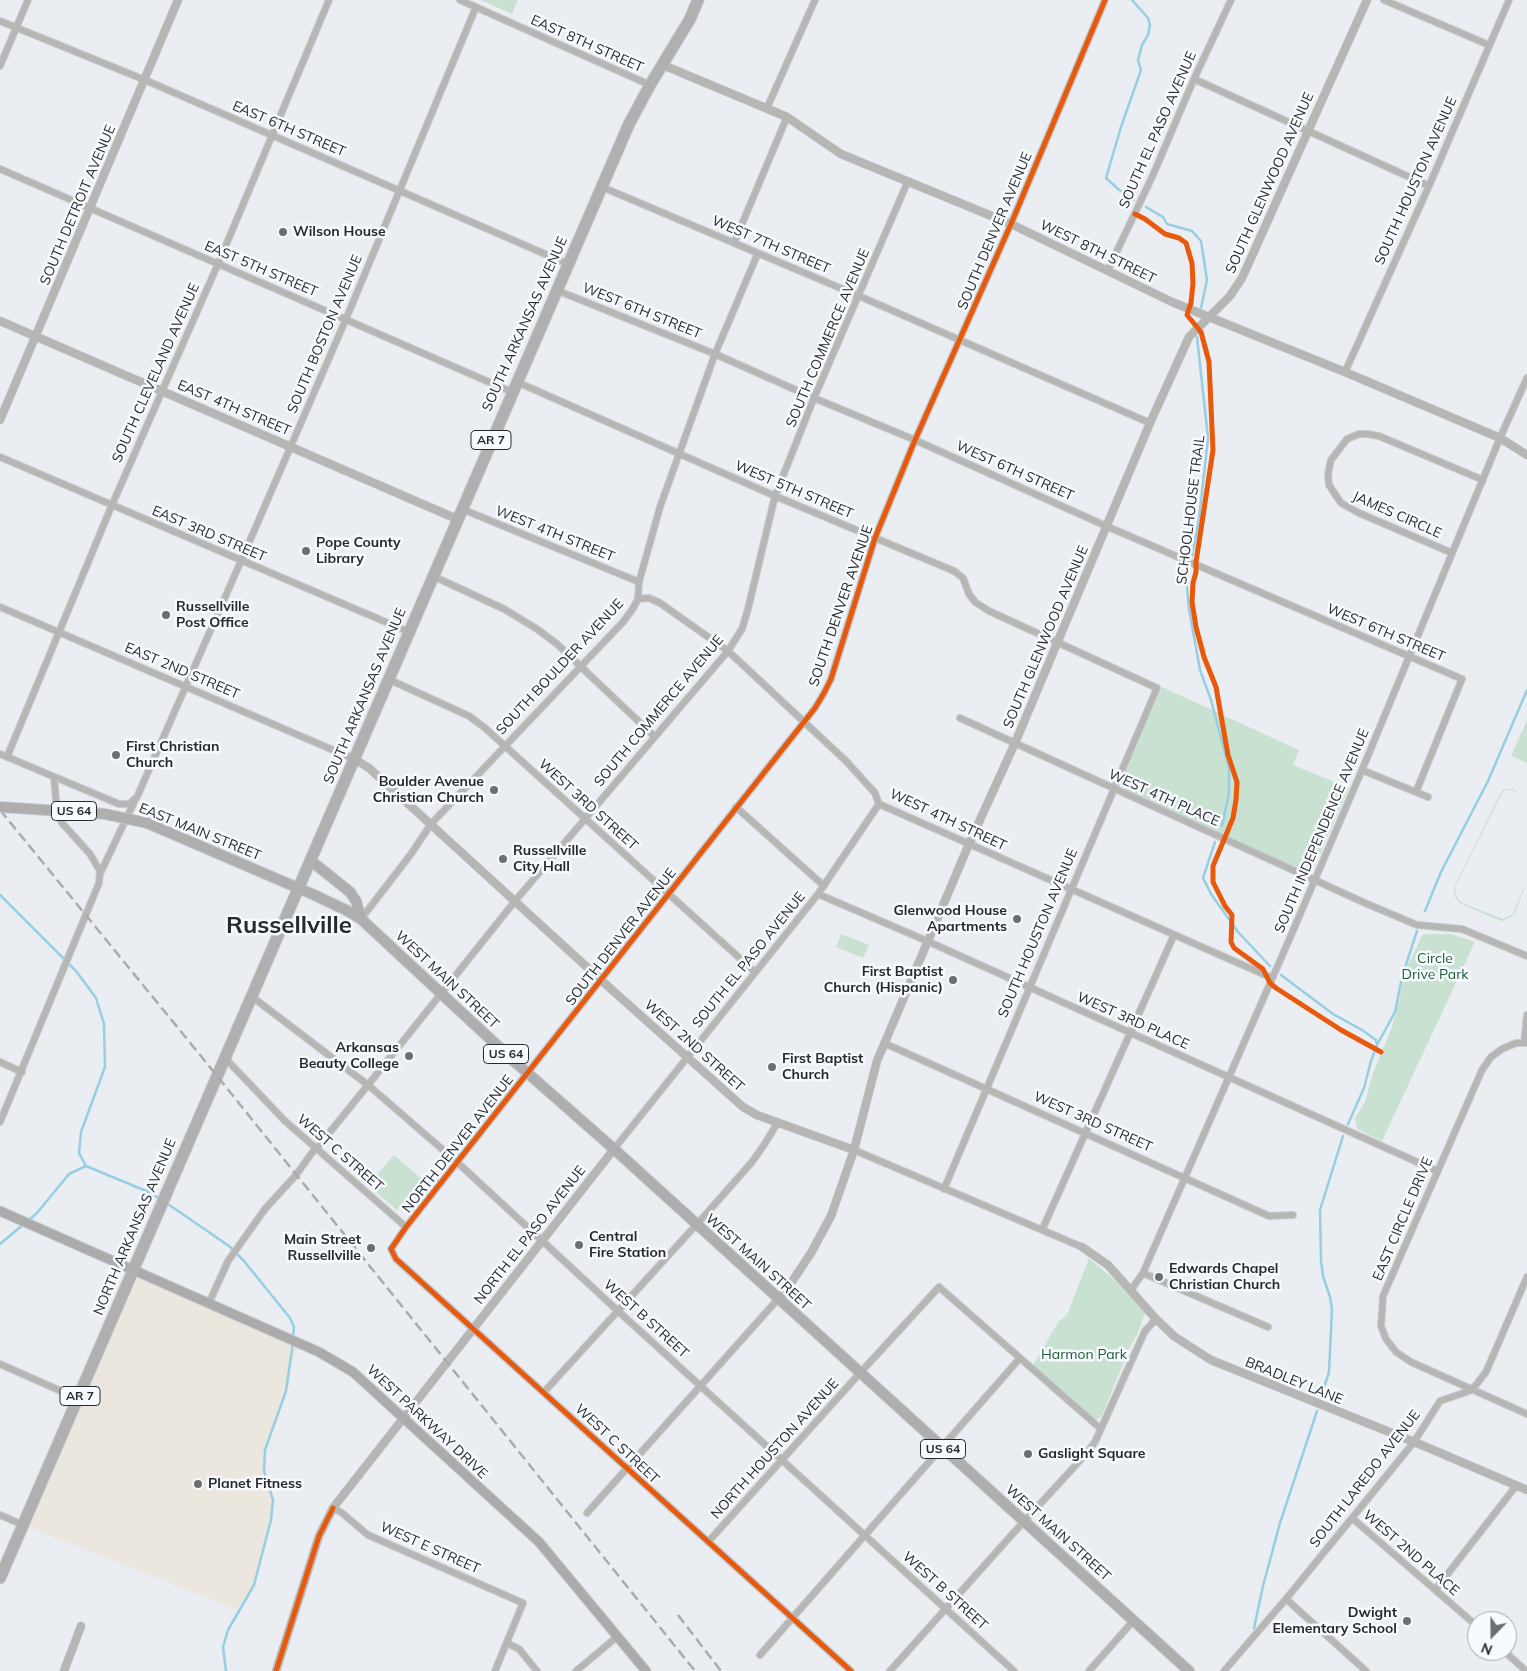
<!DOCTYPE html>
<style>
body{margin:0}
#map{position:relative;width:1527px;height:1671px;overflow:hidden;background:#eaeef2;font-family:Mulish,sans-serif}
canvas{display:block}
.north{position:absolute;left:1467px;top:1611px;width:50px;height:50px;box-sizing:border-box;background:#f7fafe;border:1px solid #a3a7aa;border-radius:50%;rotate:202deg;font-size:14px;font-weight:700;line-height:20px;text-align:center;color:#262a2d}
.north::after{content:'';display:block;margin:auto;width:18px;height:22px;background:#6b6f72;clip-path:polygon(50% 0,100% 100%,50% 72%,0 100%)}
</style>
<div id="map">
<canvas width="1527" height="1671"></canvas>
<div class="north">N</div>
</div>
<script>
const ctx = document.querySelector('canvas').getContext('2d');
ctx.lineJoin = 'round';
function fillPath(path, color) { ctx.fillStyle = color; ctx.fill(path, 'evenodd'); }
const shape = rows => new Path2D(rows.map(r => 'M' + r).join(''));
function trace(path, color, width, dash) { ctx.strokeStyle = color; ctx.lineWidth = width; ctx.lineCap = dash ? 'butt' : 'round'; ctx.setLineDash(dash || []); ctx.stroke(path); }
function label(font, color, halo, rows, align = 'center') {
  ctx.font = font + ' Mulish,sans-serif'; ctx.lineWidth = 5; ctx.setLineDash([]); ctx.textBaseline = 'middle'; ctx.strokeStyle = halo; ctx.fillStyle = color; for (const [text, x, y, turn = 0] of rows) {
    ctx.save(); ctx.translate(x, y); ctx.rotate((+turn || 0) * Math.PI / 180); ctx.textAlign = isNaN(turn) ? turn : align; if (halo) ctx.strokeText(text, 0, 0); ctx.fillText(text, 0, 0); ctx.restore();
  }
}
fillPath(shape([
 [133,1270,300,1343,291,1363,286,1391,265,1450,264,1472,273,1500,271,1520,254,1585,238,1610,23,1525]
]), '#ebe7de');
fillPath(shape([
 [481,0,518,0,512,14],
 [1162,687,1299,750,1293,765,1349,788,1314,868,1309,873,1128,791,1122,785,1125,774],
 [1527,720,1527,763,1511,756],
 [1509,789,1513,789,1527,797,1512,790,1506,790,1502,793,1455,888,1456,896,1462,903,1503,919,1513,914,1527,879,1515,914,1503,921,1499,920,1461,904,1455,897,1454,888,1500,794,1503,790],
 [841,934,869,945,863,958,836,947],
 [1423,934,1451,934,1475,942,1382,1141,1357,1129,1355,1118,1365,1102,1373,1073,1392,1027,1399,1001,1404,973],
 [394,1155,423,1180,397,1210,368,1185],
 [1089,1258,1117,1282,1145,1313,1137,1335,1132,1343,1101,1417,1098,1419,1095,1419,1033,1365,1059,1321,1067,1315]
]), '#c8e1d0');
trace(shape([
 [1132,0,1148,18,1150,25,1148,35,1142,45,1138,60,1141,70,1121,127,1106,178,1118,189,1134,200],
 [1146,207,1163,217,1167,224,1192,231,1201,241,1207,280,1201,308],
 [1192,556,1199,519,1208,438,1197,337],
 [1189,569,1186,577,1189,609,1200,670,1211,700,1229,769,1229,793,1222,826],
 [1215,842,1203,878,1211,894,1238,932,1270,966],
 [0,895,76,971,96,998,104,1024,105,1067,81,1132,79,1153,86,1166,151,1193,160,1199],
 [1425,911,1441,872,1488,781,1527,690],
 [1281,975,1333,1014,1362,1030,1376,1040,1377,1045,1371,1061,1364,1088,1348,1124],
 [1377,1045,1395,1012,1402,977,1417,931],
 [165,1202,229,1246,244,1261,290,1318,294,1327,293,1337],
 [28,1221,37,1213,69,1174,86,1166],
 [0,1244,24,1224],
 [1321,1397,1329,1372,1332,1309,1330,1297,1323,1276,1321,1261,1320,1210,1343,1136],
 [1254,1628,1263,1586,1280,1523,1317,1411],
 [226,1671,223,1647,228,1630,254,1585,271,1520,273,1500,264,1471,265,1450,286,1391,293,1343]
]), '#96cee2', 2.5);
const minor = shape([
 [460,0,650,85],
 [1384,0,1489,45],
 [0,21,145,80,568,264],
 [0,66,28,0],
 [1194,79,1429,186],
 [767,108,815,0],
 [0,169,512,392],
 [602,187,859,296,1150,423],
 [734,243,787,117],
 [1108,270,1153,175,1194,79,1231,0],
 [556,290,715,354,814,398,915,440,1106,526,1462,679,1416,792],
 [1345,372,1429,186,1509,0],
 [517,382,775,496,954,571,963,578,969,594,975,602,989,611,1157,688,944,1189],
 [0,457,409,632],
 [462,509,639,582],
 [1452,553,1359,513,1341,503,1329,485,1328,474,1331,460,1347,439,1359,434,1367,434,1379,436,1483,480],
 [433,576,504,609,537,629,557,644,654,736],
 [638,599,649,598,660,603,728,651,846,761,875,793,879,804,1272,978],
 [0,607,354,759],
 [388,679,469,716,485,728,755,972],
 [960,718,1365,903,1417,925,1462,929,1527,956],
 [0,754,119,804,129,804,137,797,241,561,346,319,476,7],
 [7,757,112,505,218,264,329,0],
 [1362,770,1428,797],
 [736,807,824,886],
 [100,874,135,800],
 [818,894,927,941,1437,1171],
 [361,919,411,854,431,824,623,622,632,610,638,599,639,582,660,507,715,354,758,253],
 [251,996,368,1085,457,1162,618,1311,1014,1671],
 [884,1043,1269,1216,1293,1215],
 [1524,1043,1527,1015],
 [1527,1043,1516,1043,1502,1049,1491,1057,1482,1070,1383,1296,1381,1326,1386,1339,1396,1352,1411,1362,1527,1414],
 [225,1058,285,1121,406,1227],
 [0,1062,22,1072],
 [0,1122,99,883,100,871,90,854,62,823,57,812,54,777],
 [614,1149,818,894,879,804],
 [854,1150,1082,1247],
 [1042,1230,1174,935],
 [1143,1273,1268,1327],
 [1131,1290,1143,1273,1289,940,1362,770,1500,438,1527,378],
 [209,1303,228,1261,265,1209,296,1175,314,1150,317,1148,368,1085,515,901,728,651,742,629,748,609,775,496,814,398,908,181],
 [0,1364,79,1399],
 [544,1392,707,1213,752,1162,764,1145,778,1122],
 [333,1508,342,1513,368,1535,523,1603,495,1671],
 [587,1513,778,1299],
 [0,1515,23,1525],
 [1352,1518,1477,1626],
 [708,1542,860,1373,939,1287,1101,1429],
 [1436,1589,1516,1486],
 [1286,1599,1366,1671],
 [507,1643,519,1649,537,1671],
 [1504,1651,1526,1671],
 [760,1655,1020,1358],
 [576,1671,618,1636],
 [851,1671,396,1259,391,1249,406,1227,815,708,824,693,831,679,875,538,915,440,1011,224,1105,0],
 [890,1671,1017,1529,1086,1454,1095,1442,1145,1331,1156,1319],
 [1089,1671,1134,1620],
 [1224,1671,1286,1599,1414,1442,1440,1401,1472,1390,1486,1372,1527,1277]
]);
const tertiary = shape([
 [663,65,787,117,841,154,1011,224,1172,302,1345,372,1500,438,1527,455],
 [0,321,457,519],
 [0,420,178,0],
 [354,759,369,768,601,980,743,1107,757,1115,854,1150],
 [1082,1247,1108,1265,1156,1319,1175,1337,1211,1360,1424,1446,1527,1490],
 [778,1299,789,1286,811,1253,831,1216,854,1150,877,1061,969,844,1015,743,1150,423,1189,337,1230,296,1242,278,1367,0],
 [64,1671,81,1626],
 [276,1671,319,1536,333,1508,614,1149]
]);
const secondary = shape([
 [0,1211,319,1352,353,1372,539,1542,646,1671]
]);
const primary = shape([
 [147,823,312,894,346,910,361,919,515,1062,614,1149,1189,1671],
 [310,860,350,892,356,901,361,919]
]);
const trunk = shape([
 [0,1578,629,124,650,85,690,19,698,0]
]);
trace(minor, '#c8cbce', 8);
trace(tertiary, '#c8cbce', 9);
trace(secondary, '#c8cbce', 11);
trace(primary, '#c8cbce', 12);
trace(trunk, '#c8cbce', 13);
trace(minor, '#b6b6b5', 6);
trace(tertiary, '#b6b6b5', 8);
trace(secondary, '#ababab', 9);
trace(primary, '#aeaeae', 10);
trace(trunk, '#b0b0b0', 11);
trace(shape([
 [0,810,205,1061,695,1671],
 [678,1615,721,1671]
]), '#aaacac', 2.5, [10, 5]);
const primaryBridge = shape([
 [0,807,105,814,147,823]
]);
trace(primaryBridge, '#c8cbce', 12, []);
trace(primaryBridge, '#aeaeae', 10);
trace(shape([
 [1135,214,1145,219,1165,234,1179,238,1186,243,1192,263,1193,283,1191,303,1187,315,1201,332,1209,362,1213,450,1196,562,1196,572,1193,583,1192,602,1196,627,1204,657,1216,687,1228,755,1237,782,1236,800,1233,818,1213,866,1213,882,1225,906,1232,915,1231,942,1234,948,1263,969,1270,983,1276,988,1341,1030,1381,1052],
 [276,1671,319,1536,333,1508],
 [851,1671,396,1259,391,1249,406,1227,815,708,824,693,831,679,875,538,915,440,1011,224,1105,0]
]), '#e8590c', 5);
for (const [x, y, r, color] of [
 [283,232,5,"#6b6f72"],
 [306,551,5,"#6b6f72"],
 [166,615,5,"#6b6f72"],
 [116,755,5,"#6b6f72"],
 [494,790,5,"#6b6f72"],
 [503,859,5,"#6b6f72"],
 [1017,919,5,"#6b6f72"],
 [953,980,5,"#6b6f72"],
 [409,1056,5,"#6b6f72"],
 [772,1067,5,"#6b6f72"],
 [579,1245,5,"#6b6f72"],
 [371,1248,5,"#6b6f72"],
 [1159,1277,5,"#6b6f72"],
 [1028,1454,5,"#6b6f72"],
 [198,1484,5,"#6b6f72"],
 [1407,1621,5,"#6b6f72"]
]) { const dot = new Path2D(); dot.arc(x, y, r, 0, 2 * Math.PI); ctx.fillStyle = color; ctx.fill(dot); trace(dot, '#f7fafe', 2); }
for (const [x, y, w] of [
 [491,440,40],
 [74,811,45],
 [506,1054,45],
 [80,1396,40],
 [943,1449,45]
]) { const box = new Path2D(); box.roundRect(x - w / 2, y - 9.5, w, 19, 4); ctx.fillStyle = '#f7fafe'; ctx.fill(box); trace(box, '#262a2d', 1); }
label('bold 12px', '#262a2d', null, [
 ["AR 7",491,440],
 ["US 64",74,811],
 ["US 64",506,1054],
 ["AR 7",80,1396],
 ["US 64",943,1449]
]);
label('14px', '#262a2d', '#f7fafe', [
 ["EAST 8TH STREET",587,44,24],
 ["EAST 6TH STREET",289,129,23],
 ["SOUTH EL PASO AVENUE",1158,130,-66],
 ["SOUTH HOUSTON AVENUE",1416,181,-66],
 ["SOUTH GLENWOOD AVENUE",1270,183,-66],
 ["SOUTH DETROIT AVENUE",78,205,-67],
 ["SOUTH DENVER AVENUE",995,231,-67],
 ["WEST 7TH STREET",771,245,23],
 ["WEST 8TH STREET",1098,252,26],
 ["EAST 5TH STREET",261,269,23],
 ["WEST 6TH STREET",642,311,22],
 ["SOUTH ARKANSAS AVENUE",525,324,-66],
 ["SOUTH BOSTON AVENUE",325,334,-67],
 ["SOUTH COMMERCE AVENUE",828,338,-67],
 ["SOUTH CLEVELAND AVENUE",156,373,-66],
 ["EAST 4TH STREET",234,408,23],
 ["WEST 6TH STREET",1015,471,24],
 ["WEST 5TH STREET",794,490,23],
 ["SCHOOLHOUSE TRAIL",1191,510,-83],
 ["JAMES CIRCLE",1397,515,24],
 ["EAST 3RD STREET",209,534,23],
 ["WEST 4TH STREET",555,534,22],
 ["SOUTH DENVER AVENUE",841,606,-71],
 ["WEST 6TH STREET",1386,633,23],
 ["SOUTH GLENWOOD AVENUE",1046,637,-67],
 ["SOUTH BOULDER AVENUE",560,667,-47],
 ["EAST 2ND STREET",182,671,23],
 ["SOUTH ARKANSAS AVENUE",365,696,-67],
 ["SOUTH COMMERCE AVENUE",659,711,-50],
 ["WEST 4TH PLACE",1164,798,24],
 ["WEST 3RD STREET",588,805,42],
 ["WEST 4TH STREET",948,820,25],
 ["SOUTH INDEPENDENCE AVENUE",1322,831,-67],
 ["EAST MAIN STREET",200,832,22],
 ["SOUTH HOUSTON AVENUE",1038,933,-67],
 ["SOUTH DENVER AVENUE",621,937,-52],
 ["SOUTH EL PASO AVENUE",749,960,-51],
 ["WEST MAIN STREET",447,980,43],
 ["WEST 3RD PLACE",1133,1021,24],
 ["WEST 2ND STREET",694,1046,42],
 ["WEST 3RD STREET",1093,1122,24],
 ["NORTH DENVER AVENUE",458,1144,-52],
 ["WEST C STREET",340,1153,41],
 ["EAST CIRCLE DRIVE",1403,1219,-67],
 ["NORTH ARKANSAS AVENUE",135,1227,-67],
 ["NORTH EL PASO AVENUE",530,1235,-52],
 ["WEST MAIN STREET",758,1262,42],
 ["WEST B STREET",646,1319,42],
 ["BRADLEY LANE",1294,1381,22],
 ["WEST PARKWAY DRIVE",427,1422,43],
 ["WEST C STREET",617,1444,43],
 ["NORTH HOUSTON AVENUE",775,1449,-48],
 ["SOUTH LAREDO AVENUE",1365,1479,-52],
 ["WEST MAIN STREET",1058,1533,42],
 ["WEST E STREET",430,1548,24],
 ["WEST 2ND PLACE",1411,1553,41],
 ["WEST B STREET",945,1591,42]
]);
label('bold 14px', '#262a2d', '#f7fafe', [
 ["Wilson House",293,232],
 ["Pope County",316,543],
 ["Library",316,559],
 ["Russellville",176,607],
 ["Post Office",176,623],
 ["First Christian",126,747],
 ["Church",126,763],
 ["Boulder Avenue",484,782,"right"],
 ["Christian Church",484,798,"right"],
 ["Russellville",513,851],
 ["City Hall",513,867],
 ["Glenwood House",1007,911,"right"],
 ["Apartments",1007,927,"right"],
 ["First Baptist",943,972,"right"],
 ["Church (Hispanic)",943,988,"right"],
 ["Arkansas",399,1048,"right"],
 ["Beauty College",399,1064,"right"],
 ["First Baptist",782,1059],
 ["Church",782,1075],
 ["Central",589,1237],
 ["Fire Station",589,1253],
 ["Main Street",361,1240,"right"],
 ["Russellville",361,1256,"right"],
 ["Edwards Chapel",1169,1269],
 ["Christian Church",1169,1285],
 ["Gaslight Square",1038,1454],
 ["Planet Fitness",208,1484],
 ["Dwight",1397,1613,"right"],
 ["Elementary School",1397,1629,"right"]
], 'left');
label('14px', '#1e5a31', '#f7fafe', [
 ["Circle",1435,959],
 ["Drive Park",1435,975],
 ["Harmon Park",1084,1355]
]);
label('bold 24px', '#262a2d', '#f7fafe', [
 ["Russellville",289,926]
]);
</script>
